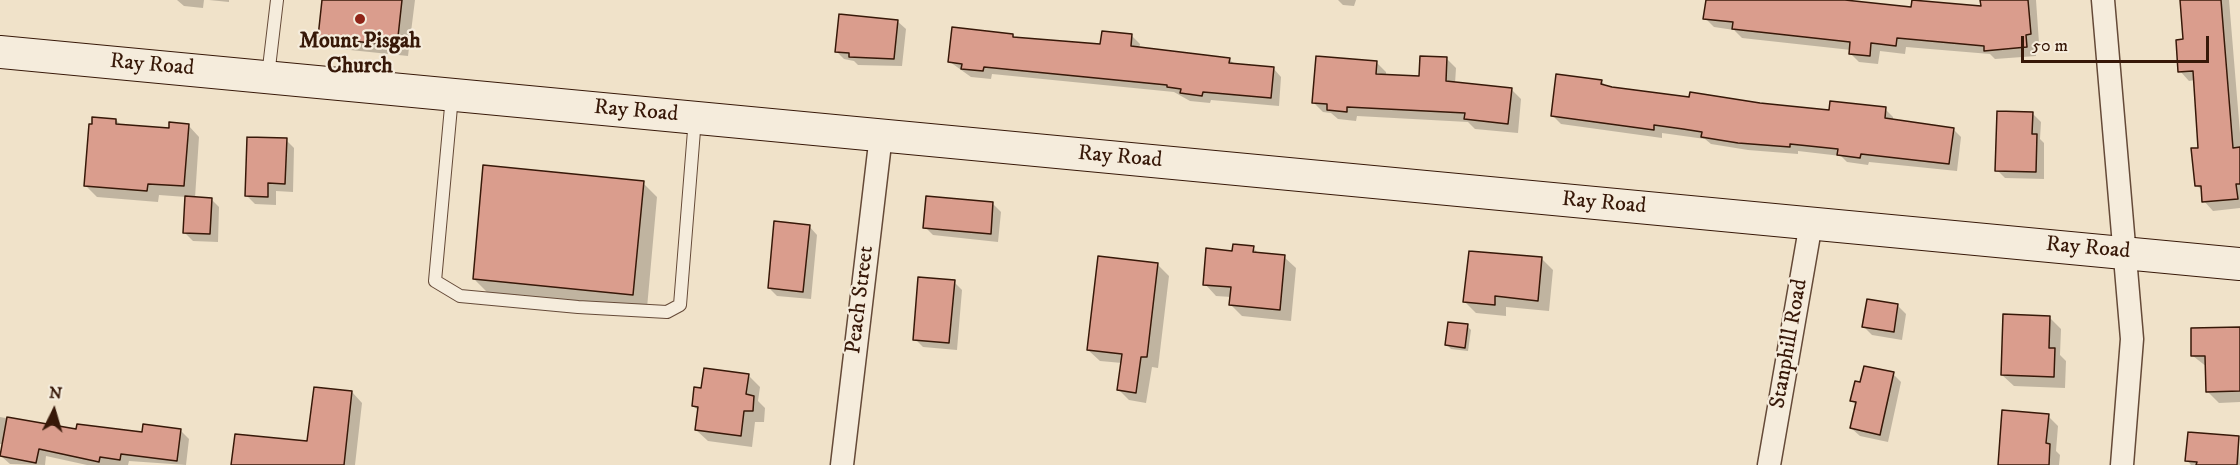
<!DOCTYPE html>
<style>
body{margin:0}
#map{position:relative;width:2240px;height:465px;overflow:hidden;background:#f0e2c9;font-family:"IM FELL DW Pica",serif}
canvas{display:block}
.north{position:absolute;left:24px;top:381px;width:60px;height:60px;-webkit-text-stroke:4px #f5ecdc;paint-order:stroke;rotate:5deg;font-size:16px;font-weight:700;line-height:24px;text-align:center;color:#371808}
.north::after{content:'';display:block;margin:auto;width:21px;height:27px;background:#371808;clip-path:polygon(50% 0,100% 100%,50% 72%,0 100%)}
.scale{position:absolute;left:2021px;top:36px;width:188px;height:27px;box-sizing:border-box;border:3px solid #371808;border-top:0;padding-left:8px;font-size:18px;line-height:21px;white-space:nowrap;color:#371808;-webkit-text-stroke:4px #f5ecdc;paint-order:stroke}
</style>
<div id="map">
<canvas width="2240" height="465"></canvas>
<div class="north">N</div>
<div class="scale">50 m</div>
</div>
<script>
const ctx = document.querySelector('canvas').getContext('2d');
ctx.lineJoin = 'round';
function fillPath(path, color) { ctx.fillStyle = color; ctx.fill(path, 'evenodd'); }
const shape = rows => new Path2D(rows.map(r => 'M' + r).join(''));
function trace(path, color, width, dash) { ctx.strokeStyle = color; ctx.lineWidth = width; ctx.lineCap = dash ? 'butt' : 'round'; ctx.setLineDash(dash || []); ctx.stroke(path); }
function label(font, color, halo, rows, align = 'center') {
  ctx.font = font + ' "IM FELL DW Pica",serif'; ctx.lineWidth = 4.5; ctx.setLineDash([]); ctx.textBaseline = 'middle'; ctx.strokeStyle = halo; ctx.fillStyle = color; for (const [text, x, y, turn = 0] of rows) {
    ctx.save(); ctx.translate(x, y); ctx.rotate((+turn || 0) * Math.PI / 180); ctx.textAlign = isNaN(turn) ? turn : align; if (halo) ctx.strokeText(text, 0, 0); ctx.fillText(text, 0, 0); ctx.restore();
  }
}
fillPath(shape([
 [177,0,204,0,203,8,184,6],
 [209,0,229,0,229,2],
 [324,0,415,0,408,56,331,48,320,37],
 [1338,0,1356,0,1354,6,1343,5],
 [1707,0,1835,0,1913,8,1982,8,1982,0,2036,0,2039,43,2035,43,2036,56,1995,59,1990,54,1906,47,1905,54,1880,51,1878,64,1859,62,1850,53,1851,50,1742,38,1734,30,1714,27,1705,18],
 [2181,0,2229,0,2240,133,2240,208,2213,211,2204,201,2203,191,2196,185,2199,150,2195,80,2189,81,2180,71,2185,41],
 [897,21,906,29,902,66,858,65,854,61,844,59,836,51],
 [1013,35,1016,38,1102,46,1131,35,1140,44,1139,49,1229,59,1235,65,1273,68,1281,77,1279,106,1211,100,1210,103,1190,101,1174,92,992,74,991,79,971,77,950,62],
 [1446,58,1456,68,1455,84,1511,89,1521,99,1518,133,1475,129,1468,122,1357,116,1356,121,1338,119,1331,113,1323,112,1314,103,1376,62,1386,72,1386,76,1421,78],
 [1601,81,1607,87,1690,99,1830,111,1885,109,1893,117,1893,121,1953,129,1961,137,1957,171,1869,162,1868,165,1847,162,1841,156,1798,151,1798,154,1748,150,1711,144,1705,139,1662,133,1662,138,1561,124,1553,116],
 [2032,113,2041,122,2040,139,2044,143,2044,179,2005,178,1997,170],
 [116,120,122,126,170,130,188,125,199,137,195,198,211,199,219,207,218,242,193,241,185,233,186,197,159,195,158,202,97,197,86,186],
 [286,140,294,148,293,192,276,191,276,205,255,204,247,196],
 [643,183,657,197,647,308,488,293,474,279],
 [993,204,1001,212,998,242,933,235,925,227],
 [809,226,817,235,811,299,777,296,769,288],
 [1253,248,1260,255,1284,257,1296,268,1291,321,1242,316,1231,305,1231,297,1216,296,1205,284,1234,252],
 [1542,259,1553,270,1549,311,1506,307,1506,316,1476,313,1465,302],
 [1158,265,1169,276,1158,368,1152,367,1146,403,1129,400,1118,389,1122,363,1100,361,1088,350],
 [954,282,962,290,957,350,923,347,915,339],
 [1868,301,1898,306,1906,314,1902,340,1872,335,1864,327],
 [2049,317,2061,329,2060,355,2066,361,2065,388,2014,386,2002,375],
 [1467,326,1471,330,1468,351,1451,349,1447,345],
 [2240,329,2240,402,2219,403,2207,391,2207,367,2193,356],
 [1893,374,1901,382,1888,442,1860,436,1851,428,1856,405,1852,401,1861,384],
 [748,375,760,387,758,401,765,408,764,422,755,422,752,447,708,441,696,430,699,411,693,406],
 [352,392,362,403,355,465,233,465,309,442],
 [2048,416,2058,426,2056,451,2060,455,2059,465,2000,465],
 [0,417,78,431,144,433,181,431,189,439,186,465,129,461,128,465,87,465,46,456,45,465,10,464,1,456,4,444,0,444],
 [2238,438,2240,465,2191,465,2187,460]
]), '#0003');
const building = shape([
 [322,0,402,0,397,46,318,37,322,0],
 [1706,0,1845,0,1911,7,1912,0,1981,6,1980,0,2028,0,2031,34,2026,35,2027,47,1984,51,1984,46,1897,38,1896,46,1871,43,1870,56,1849,54,1850,42,1732,29,1733,22,1703,19,1706,0],
 [2180,0,2221,0,2233,148,2240,147,2240,184,2236,184,2238,199,2202,202,2201,186,2195,186,2191,148,2198,148,2193,71,2178,72,2176,40,2183,39,2180,0],
 [839,14,898,20,894,59,849,57,849,53,835,52,839,14],
 [952,27,1013,34,1013,37,1100,44,1102,31,1132,34,1131,46,1230,58,1229,63,1274,67,1271,98,1203,92,1202,96,1180,93,1181,89,1167,87,1167,85,984,67,983,71,961,69,962,64,948,62,952,27],
 [1316,56,1377,61,1376,74,1419,76,1420,56,1447,57,1446,81,1512,88,1508,124,1464,119,1465,113,1347,107,1347,112,1327,110,1327,104,1312,103,1316,56],
 [1556,74,1602,80,1601,84,1612,87,1689,97,1690,92,1760,103,1829,110,1830,101,1886,107,1885,118,1954,128,1949,164,1861,154,1860,158,1837,155,1838,149,1790,144,1790,147,1738,143,1701,137,1702,132,1683,129,1654,125,1654,130,1551,116,1556,74],
 [1997,111,2033,112,2032,134,2037,134,2036,172,1995,171,1997,111],
 [92,117,116,119,116,124,169,128,169,122,189,124,184,186,148,184,147,191,84,186,89,124,92,124,92,117],
 [247,137,287,138,285,184,268,183,268,197,245,196,247,137],
 [483,165,644,181,633,295,473,279,483,165],
 [185,196,212,198,210,234,183,233,185,196],
 [926,196,993,202,991,234,923,228,926,196],
 [774,221,810,225,803,292,768,288,774,221],
 [1233,244,1254,246,1253,252,1285,255,1280,310,1229,305,1231,287,1203,285,1206,248,1232,251,1233,244],
 [1469,251,1542,257,1538,301,1495,296,1495,305,1463,302,1469,251],
 [1098,256,1158,263,1147,357,1141,357,1136,393,1117,390,1122,354,1087,350,1098,256],
 [918,277,955,280,949,343,913,340,918,277],
 [1867,299,1898,304,1894,332,1862,327,1867,299],
 [2003,314,2050,316,2049,348,2055,348,2054,377,2001,375,2003,314],
 [1448,322,1468,324,1465,348,1445,345,1448,322],
 [2240,327,2240,391,2206,392,2205,356,2191,356,2191,328,2240,327],
 [1864,366,1894,372,1880,435,1850,428,1856,402,1850,401,1855,381,1860,382,1864,366],
 [704,368,749,374,746,394,754,396,753,411,744,411,741,436,695,430,698,407,692,406,694,387,701,388,704,368],
 [314,387,352,391,344,465,231,465,235,434,307,441,314,387],
 [2002,410,2049,414,2046,443,2050,444,2049,465,1998,465,2002,410],
 [7,417,76,429,77,424,142,432,143,424,181,429,177,461,121,454,120,460,100,457,99,462,39,449,36,463,0,456,7,417],
 [2188,432,2239,436,2237,465,2196,465,2197,462,2185,461,2188,432]
]);
fillPath(building, '#da9d8d');
trace(building, '#371808', 1.5);
const lane = shape([
 [268,76,277,0],
 [452,96,435,281,460,296,578,307,667,312,680,305,695,118]
]);
const street = shape([
 [2103,0,2132,339,2122,465],
 [842,465,881,135],
 [1769,465,1811,223]
]);
const secondary = shape([
 [0,52,2240,264]
]);
trace(lane, '#654a38', 14);
trace(street, '#654a38', 25);
trace(secondary, '#371808', 34);
trace(lane, '#f5ecdc', 12);
trace(street, '#f5ecdc', 22);
trace(secondary, '#f5ecdc', 32);
for (const [x, y, r, color] of [
 [360,19,6,"#8f2418"]
]) { const dot = new Path2D(); dot.arc(x, y, r, 0, 2 * Math.PI); ctx.fillStyle = color; ctx.fill(dot); trace(dot, '#f5ecdc', 2); }
label('bold 22px', '#371808', '#f5ecdc', [
 ["Mount Pisgah",360,42],
 ["Church",360,67]
]);
label('22px', '#371808', '#f5ecdc', [
 ["Ray Road",152,66,5],
 ["Ray Road",636,112,5],
 ["Ray Road",1120,158,5],
 ["Ray Road",1604,204,5],
 ["Ray Road",2088,249,5],
 ["Peach Street",861,300,-83],
 ["Stanphill Road",1790,344,-80]
]);
</script>
